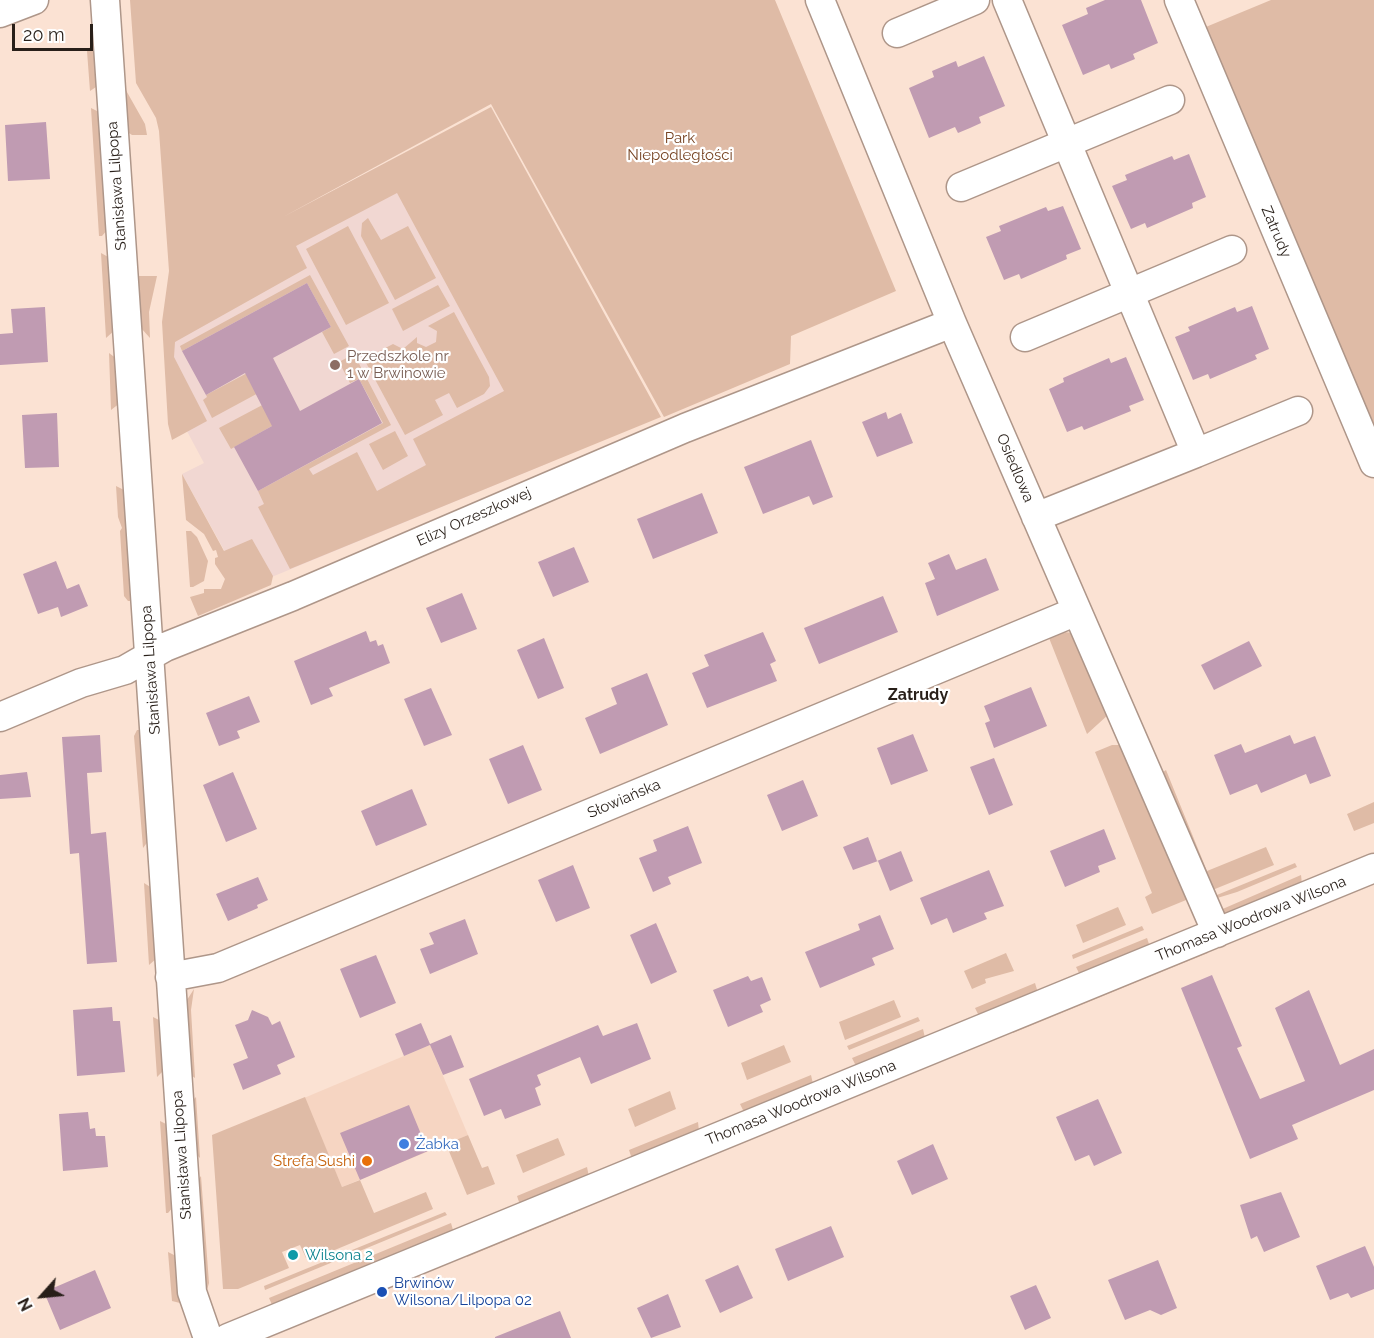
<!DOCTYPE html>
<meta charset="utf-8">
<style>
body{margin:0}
#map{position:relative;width:1374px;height:1338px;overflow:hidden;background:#fbe2d3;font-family:Raleway,sans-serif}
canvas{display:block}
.north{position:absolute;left:12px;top:1266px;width:60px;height:60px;-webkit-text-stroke:4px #fff;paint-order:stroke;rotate:243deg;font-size:16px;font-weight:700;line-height:24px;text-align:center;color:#281f19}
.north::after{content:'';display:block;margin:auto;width:21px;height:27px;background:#281f19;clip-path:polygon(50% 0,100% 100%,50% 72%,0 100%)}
.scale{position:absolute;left:12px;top:24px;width:81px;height:27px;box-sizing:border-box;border:3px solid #281f19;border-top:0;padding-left:8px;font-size:18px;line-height:21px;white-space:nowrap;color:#281f19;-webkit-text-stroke:4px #fff;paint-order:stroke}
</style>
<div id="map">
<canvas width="1374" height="1338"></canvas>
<div class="north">N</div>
<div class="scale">20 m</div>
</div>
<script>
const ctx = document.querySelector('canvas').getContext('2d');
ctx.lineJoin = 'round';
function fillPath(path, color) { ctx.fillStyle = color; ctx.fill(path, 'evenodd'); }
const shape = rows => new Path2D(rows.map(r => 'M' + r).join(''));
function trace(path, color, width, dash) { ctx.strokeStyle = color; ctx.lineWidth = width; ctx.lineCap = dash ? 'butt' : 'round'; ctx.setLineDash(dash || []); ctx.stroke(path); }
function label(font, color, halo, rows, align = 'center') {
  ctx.font = font + ' Raleway,sans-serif'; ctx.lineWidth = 4.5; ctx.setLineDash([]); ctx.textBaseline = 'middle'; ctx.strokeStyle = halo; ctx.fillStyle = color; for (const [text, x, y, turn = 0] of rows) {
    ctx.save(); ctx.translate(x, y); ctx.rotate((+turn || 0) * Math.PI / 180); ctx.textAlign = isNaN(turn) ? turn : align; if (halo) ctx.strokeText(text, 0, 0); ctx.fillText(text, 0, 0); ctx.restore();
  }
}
fillPath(shape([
 [430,1045,468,1135,342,1187,304,1098]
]), '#f6d5c2');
fillPath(shape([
 [389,161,551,462,245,588,182,474,204,463,172,403,173,276]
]), '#f1d7d2');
fillPath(shape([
 [130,0,775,0,896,291,791,336,790,364,664,417,491,104,283,217,491,107,661,417,290,569,258,507,264,504,258,491,383,423,359,379,350,383,339,362,354,354,391,425,309,469,313,475,357,452,377,491,426,465,413,439,504,391,397,193,296,246,307,268,175,342,174,357,207,421,172,440,168,424,162,322,169,271,159,131,156,118,136,83],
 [1271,0,1374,0,1374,446,1201,29],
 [91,46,96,46,99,85,90,91,87,51],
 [123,85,145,124,147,135,132,135,126,131],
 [91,108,101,113,108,229,102,236,99,236],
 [368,218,381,240,408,226,436,278,395,300,361,236,362,223],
 [348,226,389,303,346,325,306,249],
 [101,253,110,258,115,330,106,338],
 [310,275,349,346,334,354,322,332,331,327,307,283,182,351,180,346],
 [136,276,157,276,149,312,150,338,141,328],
 [438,285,450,306,403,331,392,309],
 [454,312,489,377,490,386,484,394,457,408,449,393,435,400,443,415,405,435,364,359,393,344,403,349,417,337,417,343,426,347,436,342,437,331,428,326],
 [109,353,117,359,120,403,111,410],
 [251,371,262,391,212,418,203,400,207,397,206,395],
 [268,402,279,422,231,449,219,428],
 [395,431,408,456,383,470,369,444],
 [182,474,224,551,252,539,273,576,271,585,198,616,190,597,204,593,204,589,221,589,225,579,215,564,215,558,218,557,216,550,213,551,204,534,186,520],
 [116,486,126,491,133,601,128,601,124,596,120,531,122,528,118,517],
 [186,531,191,531,197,537,208,561,204,581,193,587,190,587],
 [1064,632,1073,633,1109,714,1087,734,1049,638],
 [137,730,142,730,149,840,143,848,134,736],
 [1112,745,1124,745,1191,898,1152,914,1145,897,1152,893,1095,752],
 [1166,770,1207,871,1266,847,1274,865,1210,891,1160,774],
 [1374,802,1374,823,1354,831,1347,814],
 [1295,863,1297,867,1237,892,1214,899,1212,897],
 [1301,875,1302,884,1225,916,1218,911],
 [144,883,152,888,157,958,149,965],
 [1118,907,1126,925,1083,943,1076,925],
 [1142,926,1144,930,1073,959,1072,955],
 [1147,938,1150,947,1082,975,1079,973,1076,967],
 [1205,950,1208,953,1013,1033,1013,1030],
 [1006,953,1014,971,985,979,986,983,972,989,964,971],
 [1035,983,1038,993,981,1016,978,1014,975,1008],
 [194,989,191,1010,195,1078,189,1074,185,1003],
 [894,1000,901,1017,845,1040,839,1022],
 [153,1017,161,1021,164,1070,157,1077],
 [918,1017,920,1021,849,1050,847,1046],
 [923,1029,925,1038,858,1066,855,1064,852,1058],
 [784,1045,791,1062,747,1080,741,1063],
 [811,1075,813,1084,746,1112,743,1110,740,1104],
 [670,1091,676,1109,635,1127,628,1109],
 [196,1097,200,1158,195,1153,191,1102],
 [305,1097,342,1187,360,1180,374,1213,426,1192,433,1209,318,1257,316,1254,306,1258,300,1245,282,1252,289,1268,238,1289,223,1289,212,1135],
 [160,1121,168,1125,174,1206,168,1213,166,1213],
 [698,1122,699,1131,634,1158,631,1156,629,1150],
 [468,1135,482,1168,488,1166,495,1184,467,1195,446,1144],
 [558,1138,565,1155,523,1173,516,1155],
 [587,1167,589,1177,523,1203,519,1202,517,1196],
 [201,1176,209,1283,206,1293,197,1182],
 [577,1208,581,1210,467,1257,468,1253],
 [445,1212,447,1215,265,1290,264,1286],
 [451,1223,453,1230,273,1307,269,1298],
 [168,1252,178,1257,180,1303,172,1301]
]), '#dfbba6');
fillPath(shape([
 [1105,0,1141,0,1158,43,1133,54,1135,59,1111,69,1109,64,1083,75,1062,25,1088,14,1086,8],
 [984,56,1005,106,979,117,981,123,970,128,958,133,955,127,929,138,909,88,934,77,932,71,956,61,958,67],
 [46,122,50,179,8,181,5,125],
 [1189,154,1206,197,1192,203,1193,208,1147,228,1145,223,1131,229,1112,186,1127,180,1125,175,1172,156,1174,160],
 [1063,206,1081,249,1066,255,1067,259,1021,279,1019,274,1004,280,986,237,1001,231,999,226,1046,207,1048,211],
 [307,283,331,327,273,358,300,411,359,379,382,423,258,491,234,447,272,426,245,373,206,395,182,351],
 [1252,306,1269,349,1255,355,1257,359,1210,379,1208,374,1193,380,1175,337,1190,331,1188,327,1235,307,1237,312],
 [45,307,48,362,0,365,0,334,13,333,11,309],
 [1126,357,1144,400,1129,406,1131,411,1084,430,1082,426,1067,432,1049,389,1064,382,1063,378,1109,358,1111,363],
 [886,412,888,419,901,413,913,443,877,457,862,422],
 [57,413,59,467,25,468,22,415],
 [811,440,833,497,813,505,809,496,763,514,744,467],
 [702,493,718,533,653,559,637,519],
 [574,547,589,582,553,597,538,562],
 [949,554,956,570,986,558,999,590,937,616,925,583,935,579,928,563],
 [56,561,67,589,79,584,88,606,61,617,58,607,38,614,23,574],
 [462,593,477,629,441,643,426,608],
 [883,596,898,632,819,664,804,628],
 [366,631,370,642,376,640,378,646,383,644,390,663,329,688,333,696,311,705,294,661],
 [763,632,776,661,770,664,777,681,707,708,692,673,709,666,704,655],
 [544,638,564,688,538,699,517,650],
 [1249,641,1262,666,1214,690,1201,665],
 [647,673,668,725,600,754,585,718,617,704,611,688],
 [1031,687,1047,726,994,748,985,723,990,721,984,706],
 [431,688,452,735,424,746,404,699],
 [249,696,260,722,237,731,240,738,219,746,206,713],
 [913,734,928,771,891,785,877,748],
 [100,735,102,772,87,773,91,834,106,832,117,962,87,964,79,853,70,854,62,737],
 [1290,735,1294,744,1315,736,1331,776,1310,784,1306,774,1261,793,1257,784,1230,795,1214,755,1241,744,1245,753],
 [523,745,542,790,508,804,489,759],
 [994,758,1013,805,989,815,970,767],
 [27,772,31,797,0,799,0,775],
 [233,772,257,829,226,842,203,785],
 [803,780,818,816,782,831,767,795],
 [412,789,427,825,376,846,361,811],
 [688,826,702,863,668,877,671,884,653,892,639,858,657,851,653,840],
 [1104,829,1116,859,1098,866,1100,872,1065,887,1050,851],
 [868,837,877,861,901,851,913,881,890,891,878,861,853,870,843,847],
 [573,865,590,908,556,922,538,880],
 [989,870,1004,906,984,913,987,919,953,933,947,918,931,925,920,898],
 [258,877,268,900,257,905,258,908,228,921,216,894],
 [880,915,894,949,872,958,875,965,820,988,805,952,860,930,858,924],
 [465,919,478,954,430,974,420,949,434,944,429,933],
 [656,923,677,972,651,984,630,935],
 [376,955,396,1003,360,1018,340,969],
 [1212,975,1242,1046,1237,1048,1260,1099,1305,1081,1275,1008,1309,990,1340,1065,1374,1049,1374,1090,1292,1125,1298,1139,1250,1159,1181,988],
 [748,976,751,981,762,977,771,1000,760,1005,763,1012,728,1027,713,990],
 [112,1007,113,1021,120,1021,125,1072,77,1076,73,1010],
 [252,1010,268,1017,272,1025,280,1021,295,1057,277,1065,281,1074,243,1090,233,1064,248,1058,235,1025,248,1020],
 [421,1023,430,1044,451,1035,464,1067,443,1075,430,1045,404,1056,395,1034],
 [637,1023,651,1059,591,1084,580,1057,537,1075,541,1085,535,1088,541,1105,505,1119,501,1109,484,1116,469,1079,598,1025,603,1036],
 [1098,1099,1122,1153,1094,1166,1089,1155,1075,1161,1056,1117],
 [409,1105,428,1151,360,1180,340,1133],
 [88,1112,90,1129,95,1128,96,1136,105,1136,108,1167,63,1171,59,1114],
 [933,1144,948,1179,912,1195,897,1161],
 [1281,1192,1300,1237,1264,1252,1257,1236,1251,1239,1240,1205],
 [831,1226,844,1257,788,1281,775,1249],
 [1365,1246,1374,1267,1374,1289,1351,1298,1348,1293,1330,1300,1316,1266],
 [1158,1260,1177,1308,1161,1315,1150,1310,1125,1320,1108,1280],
 [738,1265,753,1298,720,1313,705,1280],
 [95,1270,111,1308,60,1330,44,1292],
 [1036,1285,1051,1318,1025,1330,1010,1296],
 [668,1294,681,1327,651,1338,637,1308],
 [560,1311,571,1338,495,1338,495,1337]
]), '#c09bb2');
const minor = shape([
 [105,0,192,1292,208,1338],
 [820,0,952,323,1217,933],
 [1007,0,1196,453,1036,517],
 [1179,0,1374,463],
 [0,13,34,0],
 [897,33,975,0],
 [961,187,1170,100],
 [1025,337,1232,250],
 [1196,453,1298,411],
 [0,717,81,683,125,670,165,647,293,596,685,428,952,323],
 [170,977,218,968,1077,611],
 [228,1338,1374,868]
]);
trace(minor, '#ae9689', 31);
trace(minor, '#fff', 28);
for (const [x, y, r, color] of [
 [335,365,6,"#8d6e63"],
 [404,1144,6,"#3f7fe0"],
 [367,1161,6,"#e8710a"],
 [293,1255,6,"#0f9aa8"],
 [382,1292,6,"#1a4fb4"]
]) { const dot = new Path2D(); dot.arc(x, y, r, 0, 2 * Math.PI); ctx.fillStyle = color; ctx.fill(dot); trace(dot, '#fff', 2); }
label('15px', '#784524', '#fff', [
 ["Park",680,138],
 ["Niepodległości",680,155]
]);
label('15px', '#281f19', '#fff', [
 ["Stanisława Lilpopa",117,186,-94],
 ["Zatrudy",1276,232,67],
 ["Osiedlowa",1015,468,67],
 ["Elizy Orzeszkowej",474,517,-24],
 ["Stanisława Lilpopa",151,670,-94],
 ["Słowiańska",624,799,-23],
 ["Thomasa Woodrowa Wilsona",1251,919,-22],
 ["Thomasa Woodrowa Wilsona",801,1103,-22],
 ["Stanisława Lilpopa",182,1155,-94]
]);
label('15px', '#785e54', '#fff', [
 ["Przedszkole nr",347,356],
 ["1 w Brwinowie",347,373]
], 'left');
label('15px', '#366cbe', '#fff', [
 ["Żabka",416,1144]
], 'left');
label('15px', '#c56008', '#fff', [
 ["Strefa Sushi",355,1161]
], 'right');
label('15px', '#0d838f', '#fff', [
 ["Wilsona 2",305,1255]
], 'left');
label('15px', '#164399', '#fff', [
 ["Brwinów",394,1283],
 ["Wilsona/Lilpopa 02",394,1300]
], 'left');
label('bold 16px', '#281f19', '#fff', [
 ["Zatrudy",918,695]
]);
</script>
